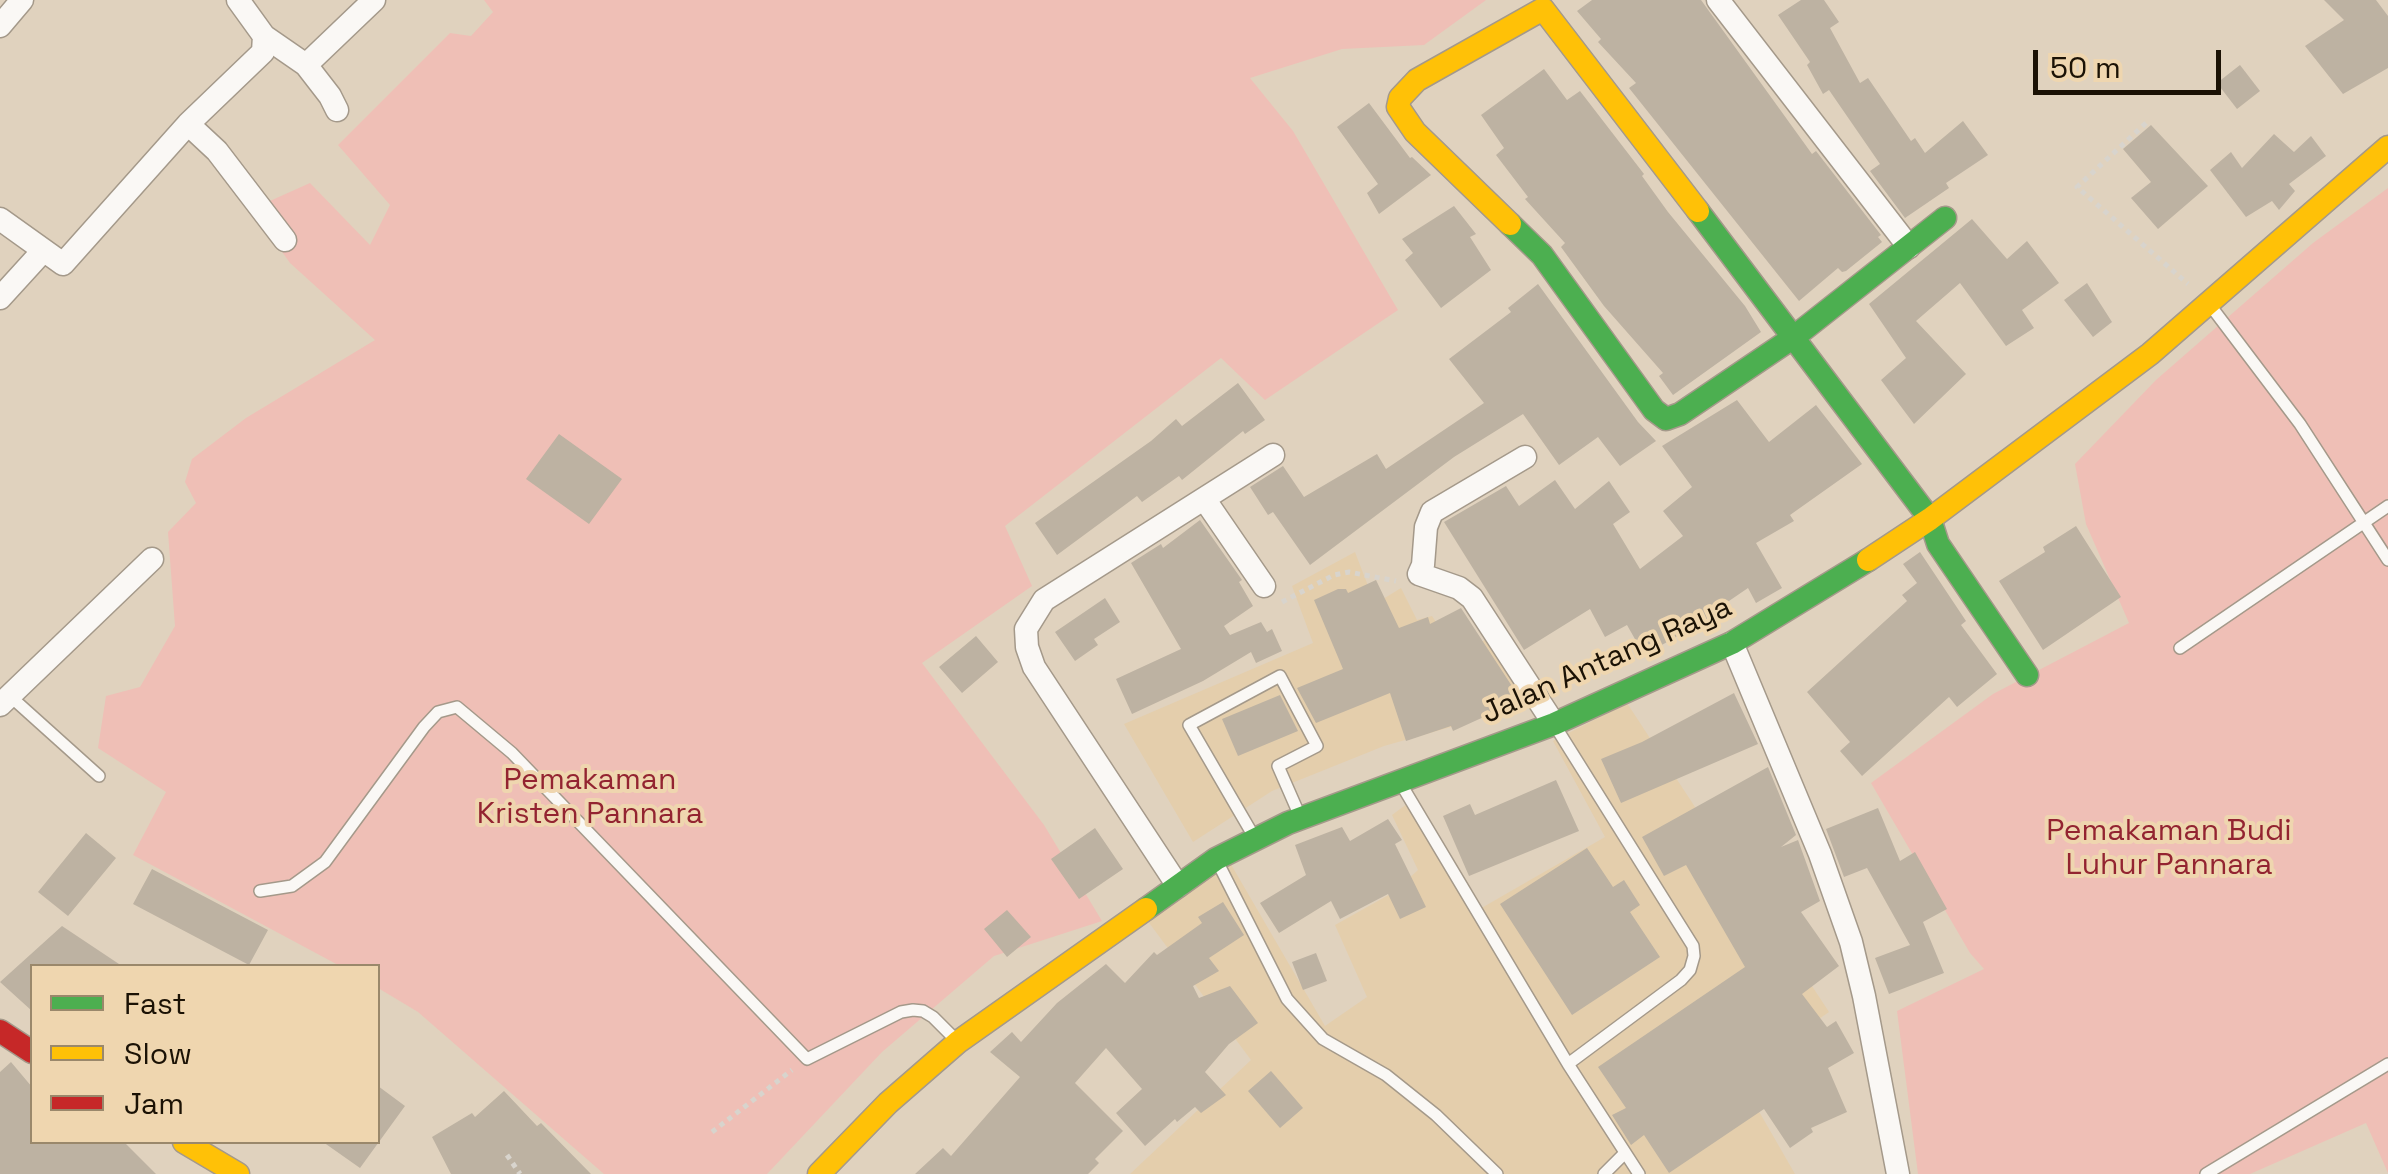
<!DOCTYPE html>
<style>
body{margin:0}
#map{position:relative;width:2388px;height:1174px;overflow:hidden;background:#e0d2be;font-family:"Space Grotesk",sans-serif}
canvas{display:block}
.legend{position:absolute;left:30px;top:964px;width:350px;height:180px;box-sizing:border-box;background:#efd6af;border:2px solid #9a886b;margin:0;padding:12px 18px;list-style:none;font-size:30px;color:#1b1205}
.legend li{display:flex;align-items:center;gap:20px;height:50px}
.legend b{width:50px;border:2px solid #9a886b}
.scale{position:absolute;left:2033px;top:50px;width:188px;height:45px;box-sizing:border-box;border:5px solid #1b1205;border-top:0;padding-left:12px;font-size:30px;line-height:35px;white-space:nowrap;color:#1b1205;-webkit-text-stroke:8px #efd6af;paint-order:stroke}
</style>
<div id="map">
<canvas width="2388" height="1174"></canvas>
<ul class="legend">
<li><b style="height:12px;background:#4caf50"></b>Fast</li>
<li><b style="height:12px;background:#ffc107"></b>Slow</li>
<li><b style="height:12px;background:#c62828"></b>Jam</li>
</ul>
<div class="scale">50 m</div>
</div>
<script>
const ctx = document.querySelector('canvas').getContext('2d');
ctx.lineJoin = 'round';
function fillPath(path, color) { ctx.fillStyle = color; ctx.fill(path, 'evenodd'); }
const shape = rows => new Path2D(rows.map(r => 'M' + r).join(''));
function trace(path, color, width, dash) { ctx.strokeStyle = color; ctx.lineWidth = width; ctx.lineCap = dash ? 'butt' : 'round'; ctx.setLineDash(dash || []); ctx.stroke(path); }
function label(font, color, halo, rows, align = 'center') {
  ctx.font = font + ' "Space Grotesk",sans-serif'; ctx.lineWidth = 8; ctx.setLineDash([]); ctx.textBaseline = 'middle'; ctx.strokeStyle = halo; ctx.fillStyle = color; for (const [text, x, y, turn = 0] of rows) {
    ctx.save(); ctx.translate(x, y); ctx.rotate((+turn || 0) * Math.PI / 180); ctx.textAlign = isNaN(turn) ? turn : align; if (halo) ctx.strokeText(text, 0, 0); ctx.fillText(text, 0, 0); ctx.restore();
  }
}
fillPath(shape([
 [1355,552,1375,604,1401,588,1417,620,1432,616,1458,656,1493,635,1524,692,1528,705,1384,746,1272,791,1193,842,1124,724,1313,643,1292,586],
 [1627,703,1829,1012,1738,1075,1795,1174,1130,1174,1251,1060,1144,916,1229,861,1325,1026,1367,997,1335,925,1394,892,1418,870,1392,815,1415,798,1478,910,1605,837,1553,741]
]), '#e4ceac');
fillPath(shape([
 [484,0,1486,0,1424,45,1342,49,1250,78,1293,131,1398,310,1265,400,1221,358,1005,526,1032,586,922,663,1044,825,1102,921,994,956,882,1052,767,1174,604,1174,418,1012,378,988,378,966,340,966,133,855,166,792,98,748,106,696,140,687,175,626,168,532,196,503,185,482,192,459,246,418,375,340,290,263,252,209,310,183,370,245,390,205,338,145,450,33,471,36,493,12],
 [2388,188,2388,1173,2366,1123,2250,1174,1918,1174,1897,1011,1984,969,1970,953,1871,783,1993,694,2129,623,2086,524,2075,464,2156,380,2313,243]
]), '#efbfb6');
fillPath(shape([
 [1592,0,1701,0,1812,154,1816,151,1881,235,1878,237,1882,242,1846,271,1842,272,1838,268,1799,301,1629,88,1636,83,1598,42,1601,39,1577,11],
 [1801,0,1824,0,1839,22,1830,28,1860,83,1868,78,1911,141,1915,138,1925,153,1963,121,1988,155,1946,183,1949,188,1905,218,1870,171,1880,164,1829,90,1823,94,1807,65,1810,62,1778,15],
 [2324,0,2376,0,2388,16,2388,68,2343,94,2305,46,2344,20],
 [2240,65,2260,91,2237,109,2217,83],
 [1544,69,1567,100,1580,91,1644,174,1642,176,1668,212,1745,306,1761,332,1673,395,1659,376,1663,373,1604,306,1561,247,1565,243,1525,199,1528,197,1496,155,1504,148,1481,115],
 [1369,103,1410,158,1412,157,1431,175,1379,214,1367,193,1378,184,1337,127],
 [2151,125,2208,186,2158,229,2131,198,2151,182,2123,149],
 [2274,134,2294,152,2311,136,2326,156,2289,184,2295,191,2279,210,2272,201,2246,217,2210,170,2231,152,2242,168],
 [1454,206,1476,234,1470,237,1491,270,1441,308,1405,260,1413,253,1402,239],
 [1972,219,2007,259,2027,241,2059,283,2022,310,2034,328,2006,346,1960,283,1916,321,1966,374,1914,424,1881,380,1906,358,1869,304],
 [2087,283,2112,322,2093,337,2064,300],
 [1538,284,1638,422,1656,441,1620,466,1598,437,1559,465,1523,414,1454,457,1310,565,1273,512,1268,515,1250,487,1283,466,1304,497,1377,454,1386,469,1484,403,1449,359,1511,312,1508,308],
 [1238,383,1265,420,1245,434,1243,431,1182,480,1179,476,1142,502,1137,496,1057,555,1035,523,1151,441,1176,419,1182,426],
 [1737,400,1769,442,1816,405,1862,464,1790,515,1794,521,1756,543,1782,588,1756,603,1748,588,1707,616,1709,619,1694,631,1692,628,1644,655,1627,625,1605,637,1590,609,1524,650,1444,522,1506,486,1519,506,1555,480,1575,509,1609,481,1630,512,1613,524,1640,569,1683,536,1663,511,1692,487,1662,446],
 [559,434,622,479,589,524,526,479],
 [1200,520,1242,580,1239,582,1253,606,1224,626,1230,635,1261,622,1267,632,1272,629,1282,651,1256,663,1251,652,1203,681,1132,714,1116,679,1181,649,1131,563,1161,544,1163,548],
 [2076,526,2121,597,2043,650,1999,581,2045,552,2043,547],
 [1920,552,1966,621,1961,625,1997,674,1957,707,1949,697,1862,776,1840,751,1850,742,1807,692,1907,601,1902,595,1917,583,1903,564],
 [1376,580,1399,628,1428,617,1430,624,1461,608,1521,700,1453,731,1451,726,1406,741,1390,693,1316,723,1297,688,1343,669,1314,600,1338,589,1346,589,1348,593],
 [1105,598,1120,622,1094,639,1098,645,1075,661,1055,632],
 [976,636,998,662,962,693,939,667],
 [1734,693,1758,744,1621,803,1601,759,1642,742],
 [1280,695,1298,731,1238,756,1222,719],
 [1768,767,1796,835,1781,847,1798,840,1820,901,1801,912,1839,966,1802,994,1827,1027,1836,1021,1854,1053,1828,1068,1847,1112,1811,1128,1813,1132,1790,1148,1764,1109,1669,1173,1644,1135,1631,1145,1612,1115,1626,1108,1598,1067,1745,967,1686,865,1664,876,1642,837],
 [1556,780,1579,831,1469,876,1443,816,1470,804,1475,815],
 [1878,808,1900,861,1915,852,1947,909,1923,922,1944,973,1889,994,1875,958,1910,945,1867,868,1844,877,1826,829],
 [1388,819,1402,840,1395,844,1426,907,1400,919,1388,894,1340,919,1331,901,1279,933,1260,903,1306,875,1295,845,1342,827,1350,841],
 [1095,828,1123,869,1079,899,1051,859],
 [86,833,116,858,68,916,38,892],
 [1587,848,1613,887,1624,880,1640,905,1630,912,1660,957,1572,1015,1500,904],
 [152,869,268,930,249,965,133,904],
 [1223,902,1244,935,1209,958,1219,971,1193,986,1199,998,1230,986,1258,1023,1229,1044,1205,1072,1226,1095,1201,1113,1195,1107,1177,1122,1175,1119,1145,1146,1116,1113,1142,1089,1106,1048,1075,1083,1123,1131,1095,1159,1099,1163,1088,1174,915,1174,943,1148,951,1156,1020,1077,990,1052,1012,1032,1021,1042,1057,1003,1106,964,1125,983,1154,952,1157,955,1202,923,1198,917],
 [1007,910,1031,937,1007,957,984,929],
 [62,926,122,966,32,966,32,1011,0,982],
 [1316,953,1327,981,1303,990,1292,962],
 [11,1062,32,1087,32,1142,124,1142,156,1174,0,1174,0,1072],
 [1271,1071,1303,1108,1280,1128,1248,1091],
 [378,1086,405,1106,360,1168,323,1142,378,1142],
 [504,1091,537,1126,541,1123,591,1174,451,1174,432,1137,472,1113,475,1117]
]), '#bdb2a2');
const lane = shape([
 [2213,309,2300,424,2388,560],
 [2180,648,2388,506],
 [10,696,99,776],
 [1557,729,1693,946,1694,956,1690,970,1681,980,1568,1064],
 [1401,784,1568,1064,1639,1174],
 [1253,835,1189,725,1280,676,1317,746,1278,766,1299,814],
 [1219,865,1287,999,1323,1039,1386,1075,1436,1115,1497,1174],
 [260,891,292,886,325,862,424,727,438,712,457,707,512,753,807,1059,901,1012,913,1010,923,1011,933,1017,953,1037],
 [1604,1174,1624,1154],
 [2206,1174,2388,1064]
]);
const street = shape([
 [1718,0,1909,247],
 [0,26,22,0],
 [264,36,306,65,330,96,337,110],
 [306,65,374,0],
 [188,124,263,52,264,36,238,0],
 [0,219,63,264,188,124,217,151,285,240],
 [0,298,42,252],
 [1525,457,1432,512,1426,527,1423,565,1419,574,1459,588,1472,598,1554,724],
 [1205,500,1264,586],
 [1732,643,1820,854,1851,942,1864,996,1898,1174],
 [0,705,152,559],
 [1178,886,1034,667,1027,647,1026,629,1044,600,1273,455]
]);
const fast = shape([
 [1698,211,1930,519,1938,544,2027,675],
 [1510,224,1542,255,1654,410,1666,419,1680,414,1794,337,1945,218],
 [1146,909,1216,859,1288,823,1554,724,1732,643,1868,560]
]);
const slow = shape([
 [1510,224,1415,132,1398,107,1400,98,1417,80,1543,9,1698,211],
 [1868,560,1930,519,2150,354,2388,147],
 [184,1142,238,1174],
 [819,1174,888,1103,958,1042,1146,909]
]);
const jam = shape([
 [0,1031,32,1052]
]);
trace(lane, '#a4998a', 14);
trace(street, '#a4998a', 25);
trace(fast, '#a4998a', 25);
trace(slow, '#a4998a', 25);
trace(jam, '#a4998a', 25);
trace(shape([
 [2146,123,2077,187,2188,284],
 [1282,602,1334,575,1349,572,1396,581],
 [712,1132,792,1070],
 [507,1155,520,1174]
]), '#d8d4cd', 5, [5, 5]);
trace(lane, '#faf8f5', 11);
trace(street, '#faf8f5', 22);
trace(fast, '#4caf50', 22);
trace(slow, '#ffc107', 22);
trace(jam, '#c62828', 22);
label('30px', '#1b1205', '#efd6af', [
 ["Jalan Antang Raya",1607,661,-24]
]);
label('30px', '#932431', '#efd6af', [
 ["Pemakaman",590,781],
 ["Kristen Pannara",590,815],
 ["Pemakaman Budi",2169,832],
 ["Luhur Pannara",2169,866]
]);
</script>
